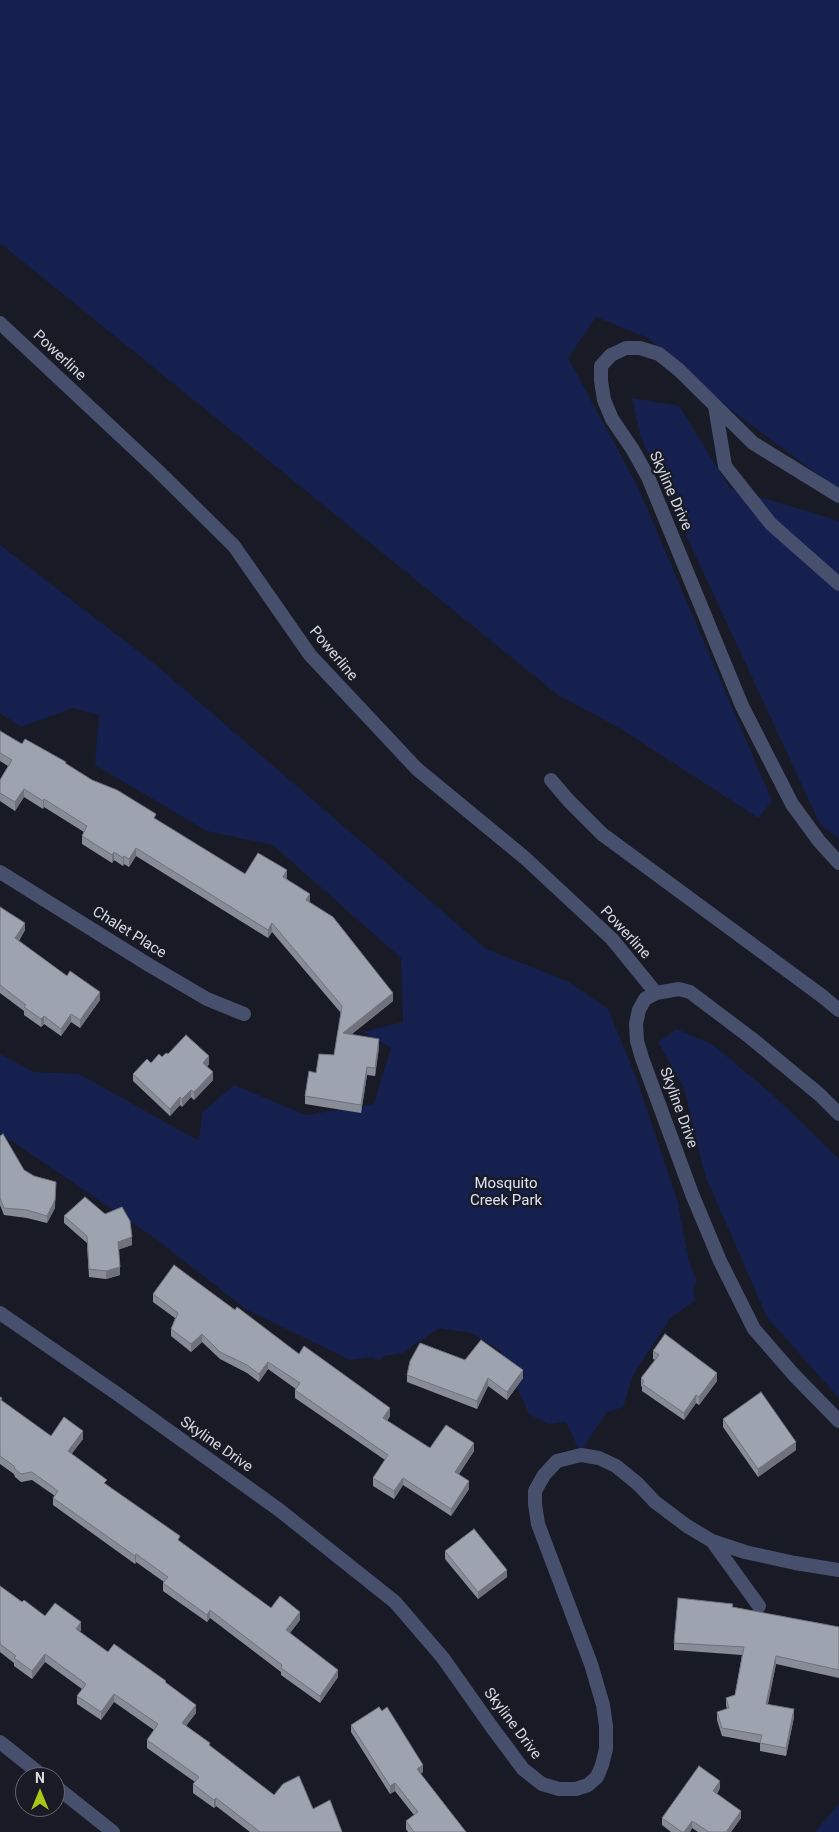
<!DOCTYPE html>
<style>
body{margin:0}
#map{position:relative;width:839px;height:1832px;overflow:hidden;background:#181b25;font-family:Roboto,sans-serif}
canvas{display:block}
.north{position:absolute;left:15px;top:1767px;width:50px;height:50px;box-sizing:border-box;background:#181b25;border:1px solid #64676f;border-radius:50%;rotate:0deg;font-size:14px;font-weight:700;line-height:20px;text-align:center;color:#d5d8df}
.north::after{content:'';display:block;margin:auto;width:18px;height:22px;background:#aac718;clip-path:polygon(50% 0,100% 100%,50% 72%,0 100%)}
</style>
<div id="map">
<canvas width="839" height="1832"></canvas>
<div class="north">N</div>
</div>
<script>
const ctx = document.querySelector('canvas').getContext('2d');
ctx.lineJoin = 'round';
function fillPath(path, color) { ctx.fillStyle = color; ctx.fill(path, 'evenodd'); }
const shape = rows => new Path2D(rows.map(r => 'M' + r).join(''));
function trace(path, color, width, dash) { ctx.strokeStyle = color; ctx.lineWidth = width; ctx.lineCap = dash ? 'butt' : 'round'; ctx.setLineDash(dash || []); ctx.stroke(path); }
function label(font, color, halo, rows, align = 'center') {
  ctx.font = font + ' Roboto,sans-serif'; ctx.lineWidth = 5; ctx.setLineDash([]); ctx.textBaseline = 'middle'; ctx.strokeStyle = halo; ctx.fillStyle = color; for (const [text, x, y, turn = 0] of rows) {
    ctx.save(); ctx.translate(x, y); ctx.rotate((+turn || 0) * Math.PI / 180); ctx.textAlign = isNaN(turn) ? turn : align; if (halo) ctx.strokeText(text, 0, 0); ctx.fillText(text, 0, 0); ctx.restore();
  }
}
fillPath(shape([
 [0,0,839,0,839,490,735,413,648,338,596,317,568,358,637,485,772,801,758,818,623,730,558,695,0,243],
 [632,398,679,406,730,488,839,521,839,839,820,824,641,438],
 [0,545,156,665,486,949,569,982,608,1009,637,1080,678,1203,688,1258,697,1282,693,1287,695,1301,671,1317,633,1375,623,1407,607,1412,580,1452,566,1422,549,1424,529,1414,500,1350,471,1333,439,1328,402,1353,383,1356,379,1361,372,1357,350,1360,247,1310,156,1239,0,1133,0,1054,34,1072,79,1074,199,1141,202,1113,234,1085,306,1115,374,1104,391,1048,363,1032,403,1022,401,958,273,845,207,831,95,765,99,715,73,708,21,727,0,713],
 [677,1029,713,1045,773,1095,839,1159,839,1398,767,1317,705,1175,684,1088,658,1042],
 [839,1804,839,1832,815,1832]
]), '#15204f');
trace(shape([
 [0,323,156,469,234,546,310,655,417,769,525,858,612,939,656,993],
 [715,406,725,466,771,524,839,584],
 [839,496,753,443,679,370,659,354,640,348,626,348,611,355,601,366,601,381,604,400,612,419,633,450,648,477,742,706,792,804,819,841,839,863],
 [551,780,569,801,602,834,822,996,839,1010],
 [751,1038,820,1095,839,1114]
]), '#464f6c', 14);
trace(shape([
 [0,872,149,965,207,999,244,1014],
 [751,1038,690,992,679,989,656,993,645,999,639,1010,636,1024,637,1041,642,1058,692,1194,720,1261,754,1329,794,1375,839,1421],
 [0,1313,116,1393,278,1509,395,1602,443,1658,491,1726,523,1769,542,1784,559,1789,576,1789,588,1785,597,1777,602,1765,606,1749,606,1726,603,1705,591,1664,538,1524,535,1504,535,1491,544,1475,557,1461,581,1455,599,1458,616,1466,638,1484,655,1502,687,1526,712,1541,745,1552,795,1563,839,1570],
 [712,1541,759,1606],
 [0,1742,44,1777],
 [55,1786,113,1832]
]), '#464f6c', 14);
fillPath(shape([
 [0,731,22,744,66,764,156,820,245,874,287,878,287,879,310,902,309,902,393,1001,352,1034,379,1047,375,1076,367,1075,361,1113,305,1104,305,1096,316,1073,334,1055,341,1013,272,932,268,938,136,856,129,867,124,864,123,866,114,860,112,863,82,844,82,836,84,832,44,807,43,809,24,797,15,811,0,801,0,780,8,766,0,761],
 [0,907,25,930,19,941,100,1000,80,1028,71,1022,61,1036,44,1024,41,1027,24,1015,24,1011,0,993],
 [168,1054,209,1064,207,1067,213,1080,194,1100,191,1097,182,1107,180,1105,170,1116,133,1081,133,1074],
 [0,1136,24,1170,55,1208,47,1223,27,1218,4,1215,0,1205],
 [105,1214,132,1245,119,1249,120,1275,106,1279,89,1277,87,1243,64,1223,64,1216],
 [153,1294,235,1310,299,1354,390,1416,387,1421,430,1448,474,1451,459,1474,469,1489,451,1516,403,1485,394,1499,373,1486,373,1478,385,1460,295,1398,295,1390,296,1389,268,1369,259,1382,247,1373,220,1359,202,1342,191,1352,171,1336,171,1329,175,1318,153,1302],
 [653,1351,717,1381,699,1405,696,1403,684,1420,642,1391,642,1387,641,1386,641,1378,655,1360,653,1359],
 [465,1360,523,1378,507,1400,488,1386,477,1409,407,1382,407,1375],
 [0,1397,2,1401,51,1436,83,1439,71,1454,107,1485,180,1542,271,1608,300,1620,290,1633,338,1677,320,1703,281,1675,281,1672,210,1618,207,1622,163,1591,163,1583,164,1582,136,1562,135,1564,53,1505,53,1498,55,1496,32,1480,21,1482,15,1477,14,1474,0,1464],
 [723,1419,796,1450,758,1477,723,1427],
 [445,1551,507,1577,478,1599,445,1559],
 [0,1586,22,1602,45,1616,81,1630,80,1632,108,1652,166,1683,196,1713,186,1726,210,1746,274,1795,313,1809,342,1832,250,1832,216,1806,214,1808,193,1793,193,1784,195,1782,147,1748,147,1740,154,1730,114,1702,101,1720,77,1704,77,1696,82,1689,45,1662,32,1679,14,1666,14,1663,0,1652],
 [733,1607,839,1627,839,1678,776,1664,768,1704,794,1717,786,1756,760,1751,760,1743,722,1736,717,1720,717,1712,727,1709,726,1705,726,1698,735,1695,742,1655,674,1650,674,1643],
 [351,1725,423,1772,420,1774,466,1832,408,1832,406,1829,406,1821,414,1815,395,1791,390,1794,351,1732],
 [720,1788,717,1794,741,1818,731,1832,698,1832,692,1828,690,1832,671,1832,662,1825,662,1818]
]), '#888c97');
fillPath(shape([
 [24,789,24,797,15,811,15,802],
 [44,799,44,807,43,809,43,801],
 [136,848,136,856,129,867,129,859],
 [114,852,114,860,112,863,112,855],
 [124,856,124,864,123,866,123,858],
 [287,870,287,878,283,885,283,877],
 [310,894,310,902,306,908,306,900],
 [25,923,25,930,15,946,15,938],
 [272,923,272,932,268,938,268,930],
 [100,992,100,1000,80,1028,80,1020],
 [393,993,393,1001,343,1041,343,1033],
 [71,1014,71,1022,61,1036,61,1029],
 [44,1016,44,1024,41,1027,41,1019],
 [379,1039,379,1047,375,1076,375,1068],
 [209,1056,209,1064,203,1071,203,1063],
 [367,1067,367,1075,361,1113,361,1105],
 [213,1072,213,1080,194,1100,194,1092],
 [191,1090,191,1097,182,1107,182,1099],
 [180,1097,180,1105,170,1116,170,1109],
 [56,1182,55,1208,47,1223,47,1216],
 [132,1237,132,1245,118,1250,118,1242],
 [120,1267,120,1275,106,1279,106,1271],
 [202,1334,202,1342,191,1352,191,1344],
 [268,1362,268,1369,259,1382,259,1374],
 [523,1370,523,1378,507,1400,507,1392],
 [717,1373,717,1381,699,1405,699,1397],
 [488,1378,488,1386,477,1409,477,1401],
 [696,1395,696,1403,684,1420,684,1413],
 [390,1408,390,1416,383,1426,383,1418],
 [83,1431,83,1439,68,1459,68,1451],
 [796,1442,796,1450,758,1477,758,1469],
 [474,1443,474,1451,455,1480,455,1472],
 [403,1478,403,1485,394,1499,394,1491],
 [469,1481,469,1489,451,1516,451,1509],
 [136,1554,136,1562,135,1564,135,1556],
 [507,1570,507,1577,478,1599,478,1592],
 [210,1610,210,1618,207,1622,207,1615],
 [300,1612,300,1620,286,1638,286,1630],
 [81,1622,81,1630,76,1637,76,1629],
 [45,1654,45,1662,32,1679,32,1671],
 [776,1656,776,1664,766,1711,766,1704],
 [338,1670,338,1677,320,1703,320,1696],
 [114,1694,114,1702,101,1720,101,1712],
 [196,1705,196,1713,182,1731,182,1723],
 [794,1709,794,1717,786,1756,786,1748],
 [423,1765,423,1772,417,1777,417,1769],
 [720,1781,720,1788,713,1799,713,1791],
 [395,1783,395,1791,390,1794,390,1786],
 [216,1798,216,1806,214,1808,214,1800],
 [741,1811,741,1818,731,1832,726,1832],
 [692,1821,692,1828,690,1832,684,1832]
]), '#6f727b');
const building = shape([
 [0,731,22,744,25,739,66,762,65,763,92,780,117,790,156,814,154,818,245,874,258,853,287,870,283,877,310,894,306,900,333,917,393,993,343,1033,379,1039,375,1068,367,1067,361,1105,305,1096,309,1071,316,1073,319,1054,334,1055,342,1006,272,923,268,930,136,848,129,859,124,856,123,858,114,852,112,855,82,836,87,826,44,799,43,801,24,789,15,802,0,793,0,780,12,760,0,753,0,731],
 [0,907,25,923,15,938,67,976,70,971,100,992,80,1020,71,1014,61,1029,44,1016,41,1019,24,1007,26,1005,0,985,0,907],
 [186,1035,209,1056,203,1063,213,1072,194,1092,191,1090,182,1099,180,1097,170,1109,133,1074,147,1059,151,1063,159,1054,162,1057,166,1053,168,1054,186,1035],
 [3,1134,24,1170,34,1176,56,1182,55,1200,47,1216,27,1210,4,1208,0,1198,0,1136,3,1134],
 [85,1197,105,1214,122,1207,130,1221,132,1237,118,1242,120,1267,106,1271,89,1269,87,1236,64,1216,85,1197],
 [174,1265,235,1310,237,1307,299,1354,304,1346,325,1361,390,1408,383,1418,430,1448,446,1425,474,1443,455,1472,469,1481,451,1509,403,1478,394,1491,373,1478,388,1455,295,1390,300,1383,268,1362,259,1374,247,1365,220,1352,202,1334,191,1344,171,1329,178,1313,153,1294,174,1265],
 [665,1334,717,1373,699,1397,696,1395,684,1413,642,1384,644,1381,641,1378,659,1355,653,1351,665,1334],
 [481,1340,523,1370,507,1392,488,1378,477,1401,407,1375,410,1361,420,1343,465,1360,481,1340],
 [761,1392,796,1442,758,1469,723,1419,761,1392],
 [0,1397,2,1398,1,1400,51,1436,64,1417,83,1431,68,1451,107,1480,104,1483,180,1536,178,1540,271,1608,280,1596,300,1612,286,1630,338,1670,320,1696,281,1668,282,1665,210,1610,207,1615,163,1583,168,1577,136,1554,135,1556,53,1498,58,1491,32,1472,21,1474,15,1469,14,1466,0,1456,0,1397],
 [474,1529,507,1570,478,1592,445,1551,474,1529],
 [0,1586,22,1602,24,1600,45,1616,55,1603,81,1622,76,1629,108,1652,114,1644,166,1681,165,1682,196,1705,182,1723,210,1743,209,1745,274,1795,283,1784,299,1776,313,1809,330,1800,342,1832,260,1832,216,1798,214,1800,193,1784,199,1777,147,1740,158,1724,114,1694,101,1712,77,1696,86,1684,45,1654,32,1671,14,1658,16,1656,0,1644,0,1586],
 [678,1598,733,1604,732,1607,839,1627,839,1670,776,1656,766,1704,794,1709,786,1748,760,1743,762,1735,722,1728,717,1712,729,1708,726,1698,735,1695,744,1647,674,1643,678,1598],
 [379,1707,382,1711,387,1707,423,1765,417,1769,466,1832,414,1832,406,1821,418,1812,395,1783,390,1786,351,1725,379,1707],
 [699,1766,720,1781,713,1791,741,1811,726,1832,709,1832,692,1821,684,1832,682,1832,662,1818,699,1766]
]);
fillPath(building, '#9ea3b0');
trace(building, '#6f727b', 1);
label('15px', '#d5d8df', '#181b25', [
 ["Powerline",59,356,43],
 ["Skyline Drive",670,491,66],
 ["Powerline",333,654,50],
 ["Chalet Place",129,933,32],
 ["Powerline",625,933,47],
 ["Skyline Drive",678,1108,70],
 ["Skyline Drive",216,1445,35],
 ["Skyline Drive",512,1724,53]
]);
label('15px', '#dce3f7', '#181b25', [
 ["Mosquito",506,1184],
 ["Creek Park",506,1201]
]);
</script>
